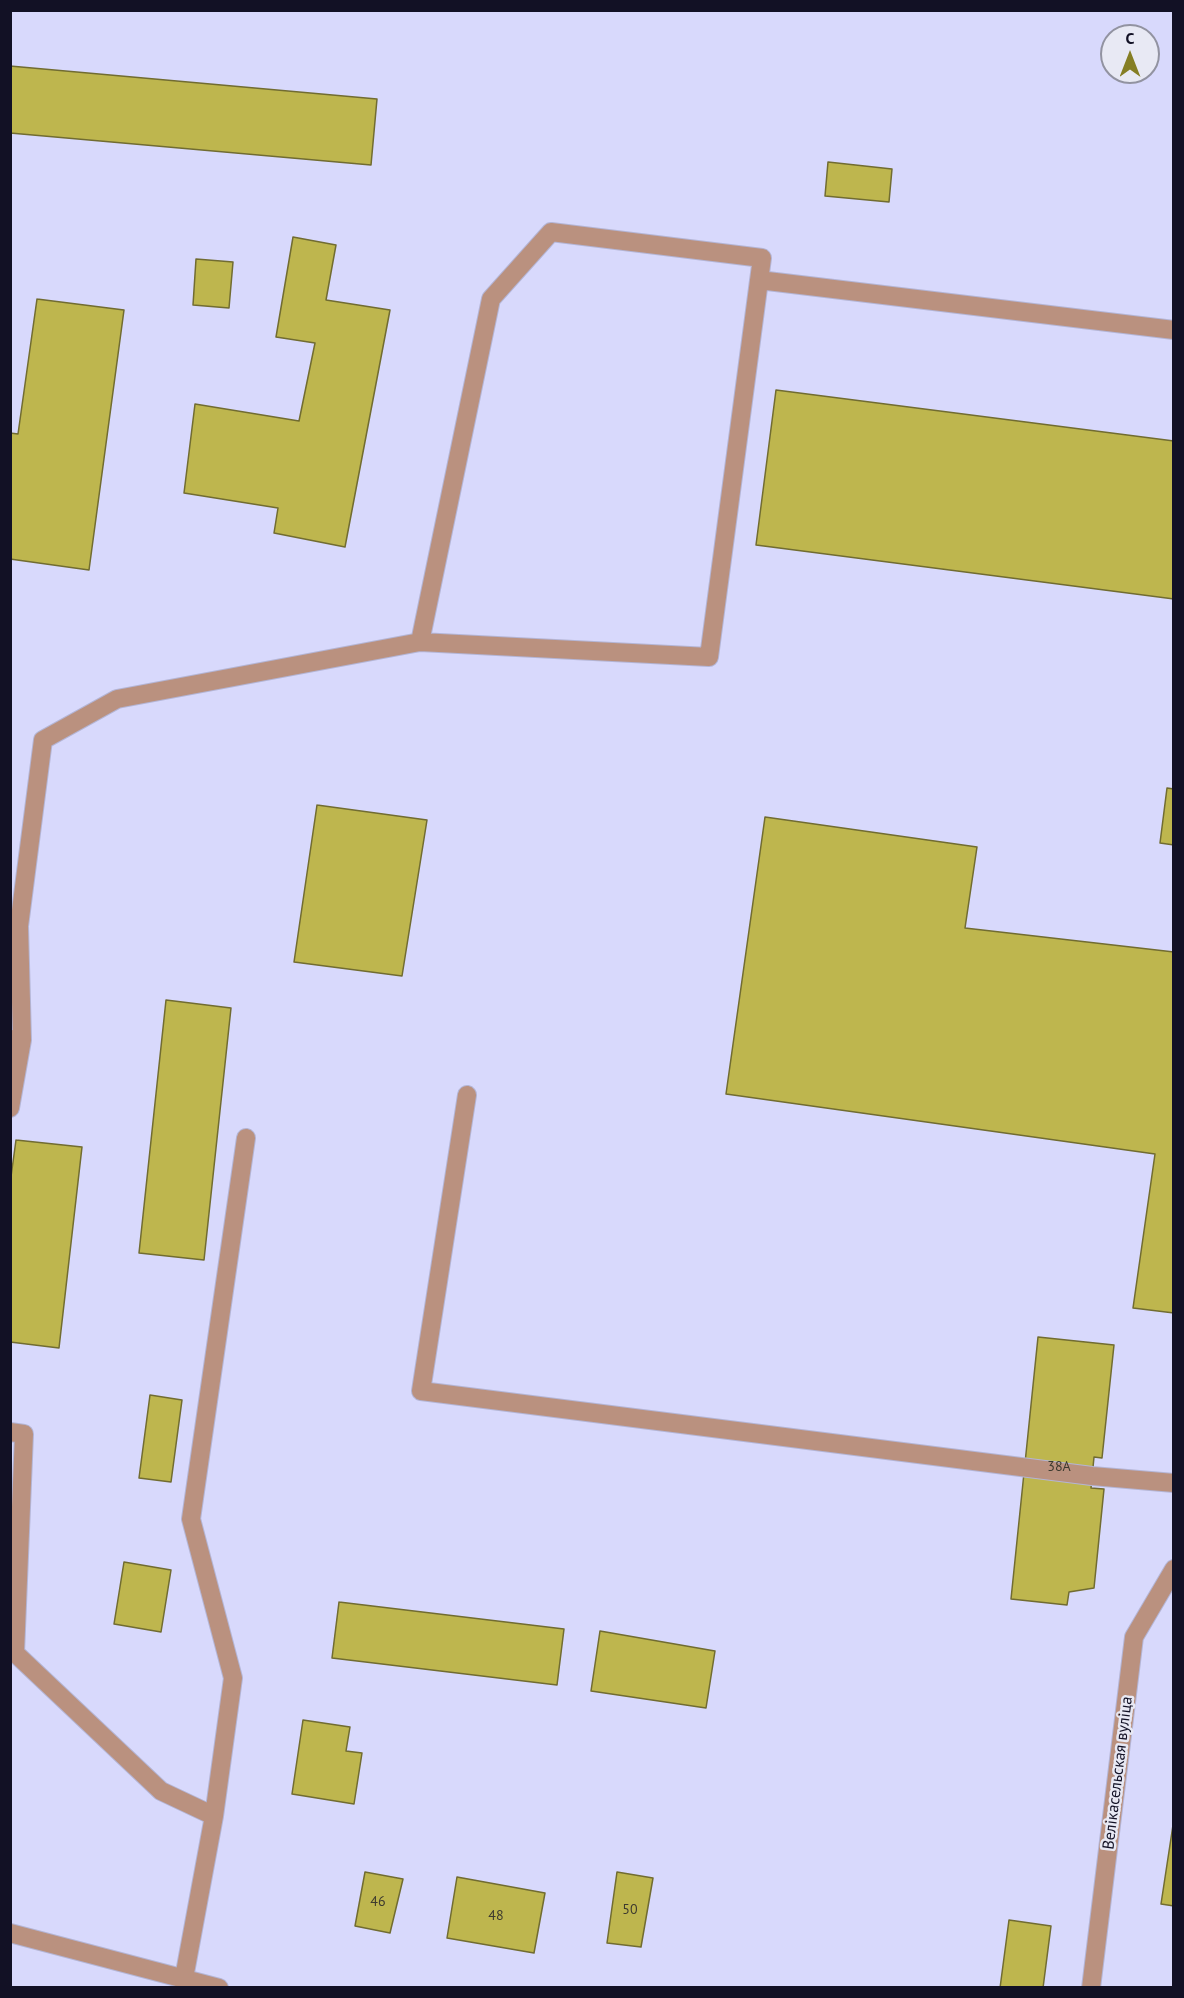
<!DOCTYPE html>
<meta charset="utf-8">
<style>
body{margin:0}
#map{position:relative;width:1184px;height:1998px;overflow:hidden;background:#d8d9fc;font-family:"PT Sans",sans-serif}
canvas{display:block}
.frame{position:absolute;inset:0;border:12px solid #121125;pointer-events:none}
.north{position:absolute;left:1100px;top:24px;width:60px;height:60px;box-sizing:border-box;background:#e8e9f4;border:2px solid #9293a1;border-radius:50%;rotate:0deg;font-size:16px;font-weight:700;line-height:24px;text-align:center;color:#121125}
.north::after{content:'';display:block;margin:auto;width:21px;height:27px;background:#857e24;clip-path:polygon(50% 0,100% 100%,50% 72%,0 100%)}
</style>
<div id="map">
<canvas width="1184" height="1998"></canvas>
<div class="frame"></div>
<div class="north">С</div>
</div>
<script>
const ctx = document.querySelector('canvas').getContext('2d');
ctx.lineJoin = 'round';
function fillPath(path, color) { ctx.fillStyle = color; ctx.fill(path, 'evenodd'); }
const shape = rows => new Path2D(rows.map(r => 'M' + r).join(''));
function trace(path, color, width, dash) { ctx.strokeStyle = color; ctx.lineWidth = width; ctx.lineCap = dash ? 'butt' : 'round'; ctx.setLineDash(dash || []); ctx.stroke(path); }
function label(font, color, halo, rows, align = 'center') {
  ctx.font = font + ' "PT Sans",sans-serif'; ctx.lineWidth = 5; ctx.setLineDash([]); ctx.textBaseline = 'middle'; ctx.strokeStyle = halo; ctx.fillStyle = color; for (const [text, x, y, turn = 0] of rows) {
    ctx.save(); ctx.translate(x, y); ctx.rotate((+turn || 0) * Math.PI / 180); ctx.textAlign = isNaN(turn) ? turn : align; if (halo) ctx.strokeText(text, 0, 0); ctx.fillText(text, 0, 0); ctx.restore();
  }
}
const building = shape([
 [10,66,377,99,371,165,10,133,10,66],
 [828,162,892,169,889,202,825,196,828,162],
 [293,237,336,245,326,300,390,310,345,547,274,533,278,508,184,493,195,404,299,421,315,343,276,337,293,237],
 [196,259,233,262,229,308,193,305,196,259],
 [37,299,124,310,89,570,10,559,10,433,18,434,37,299],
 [776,390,1174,441,1174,599,756,545,776,390],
 [1167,788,1174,789,1174,845,1160,843,1167,788],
 [317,805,427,820,402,976,294,962,317,805],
 [765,817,977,847,965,928,1174,952,1174,1313,1133,1308,1155,1154,726,1094,765,817],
 [166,1000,231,1008,204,1260,139,1253,166,1000],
 [16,1140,82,1147,59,1348,10,1342,10,1184,16,1140],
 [1038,1337,1114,1345,1102,1458,1094,1457,1091,1488,1104,1489,1094,1588,1069,1592,1067,1605,1011,1599,1038,1337],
 [150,1395,182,1400,171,1482,139,1478,150,1395],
 [124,1562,171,1570,161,1632,114,1624,124,1562],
 [339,1602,564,1629,557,1685,332,1658,339,1602],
 [600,1631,715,1651,706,1708,591,1691,600,1631],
 [303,1720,350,1727,346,1751,362,1753,354,1804,292,1794,303,1720],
 [1173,1825,1174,1825,1174,1906,1161,1904,1173,1825],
 [365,1872,403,1879,390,1933,355,1926,365,1872],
 [617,1872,653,1878,641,1947,607,1943,617,1872],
 [457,1877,545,1893,534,1953,447,1938,457,1877],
 [1009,1920,1051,1926,1043,1988,1000,1988,1009,1920]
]);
fillPath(building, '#beb64e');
trace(building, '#716c31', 1.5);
const minor = shape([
 [759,280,1174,330],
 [10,1039,22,1040,19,926,43,740,117,699,420,642,709,657,762,258,551,232,491,299,420,642],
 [467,1095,421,1391,1092,1476,1174,1483],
 [10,1108,22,1040],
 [10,1432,24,1434,15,1653],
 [10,1652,15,1653,161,1791,214,1816,184,1978],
 [214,1816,233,1678,191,1519,246,1138],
 [10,1933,219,1988],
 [1091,1988,1134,1637,1174,1569]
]);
trace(minor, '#b4b5d5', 20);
trace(minor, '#ba917f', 18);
label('14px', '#3d3a2f', null, [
 ["38А",1059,1467],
 ["46",378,1902],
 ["50",630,1910],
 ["48",496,1916]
]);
label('16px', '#121125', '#e8e9f4', [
 ["Велікасельская вуліца",1118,1773,-83]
]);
</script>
